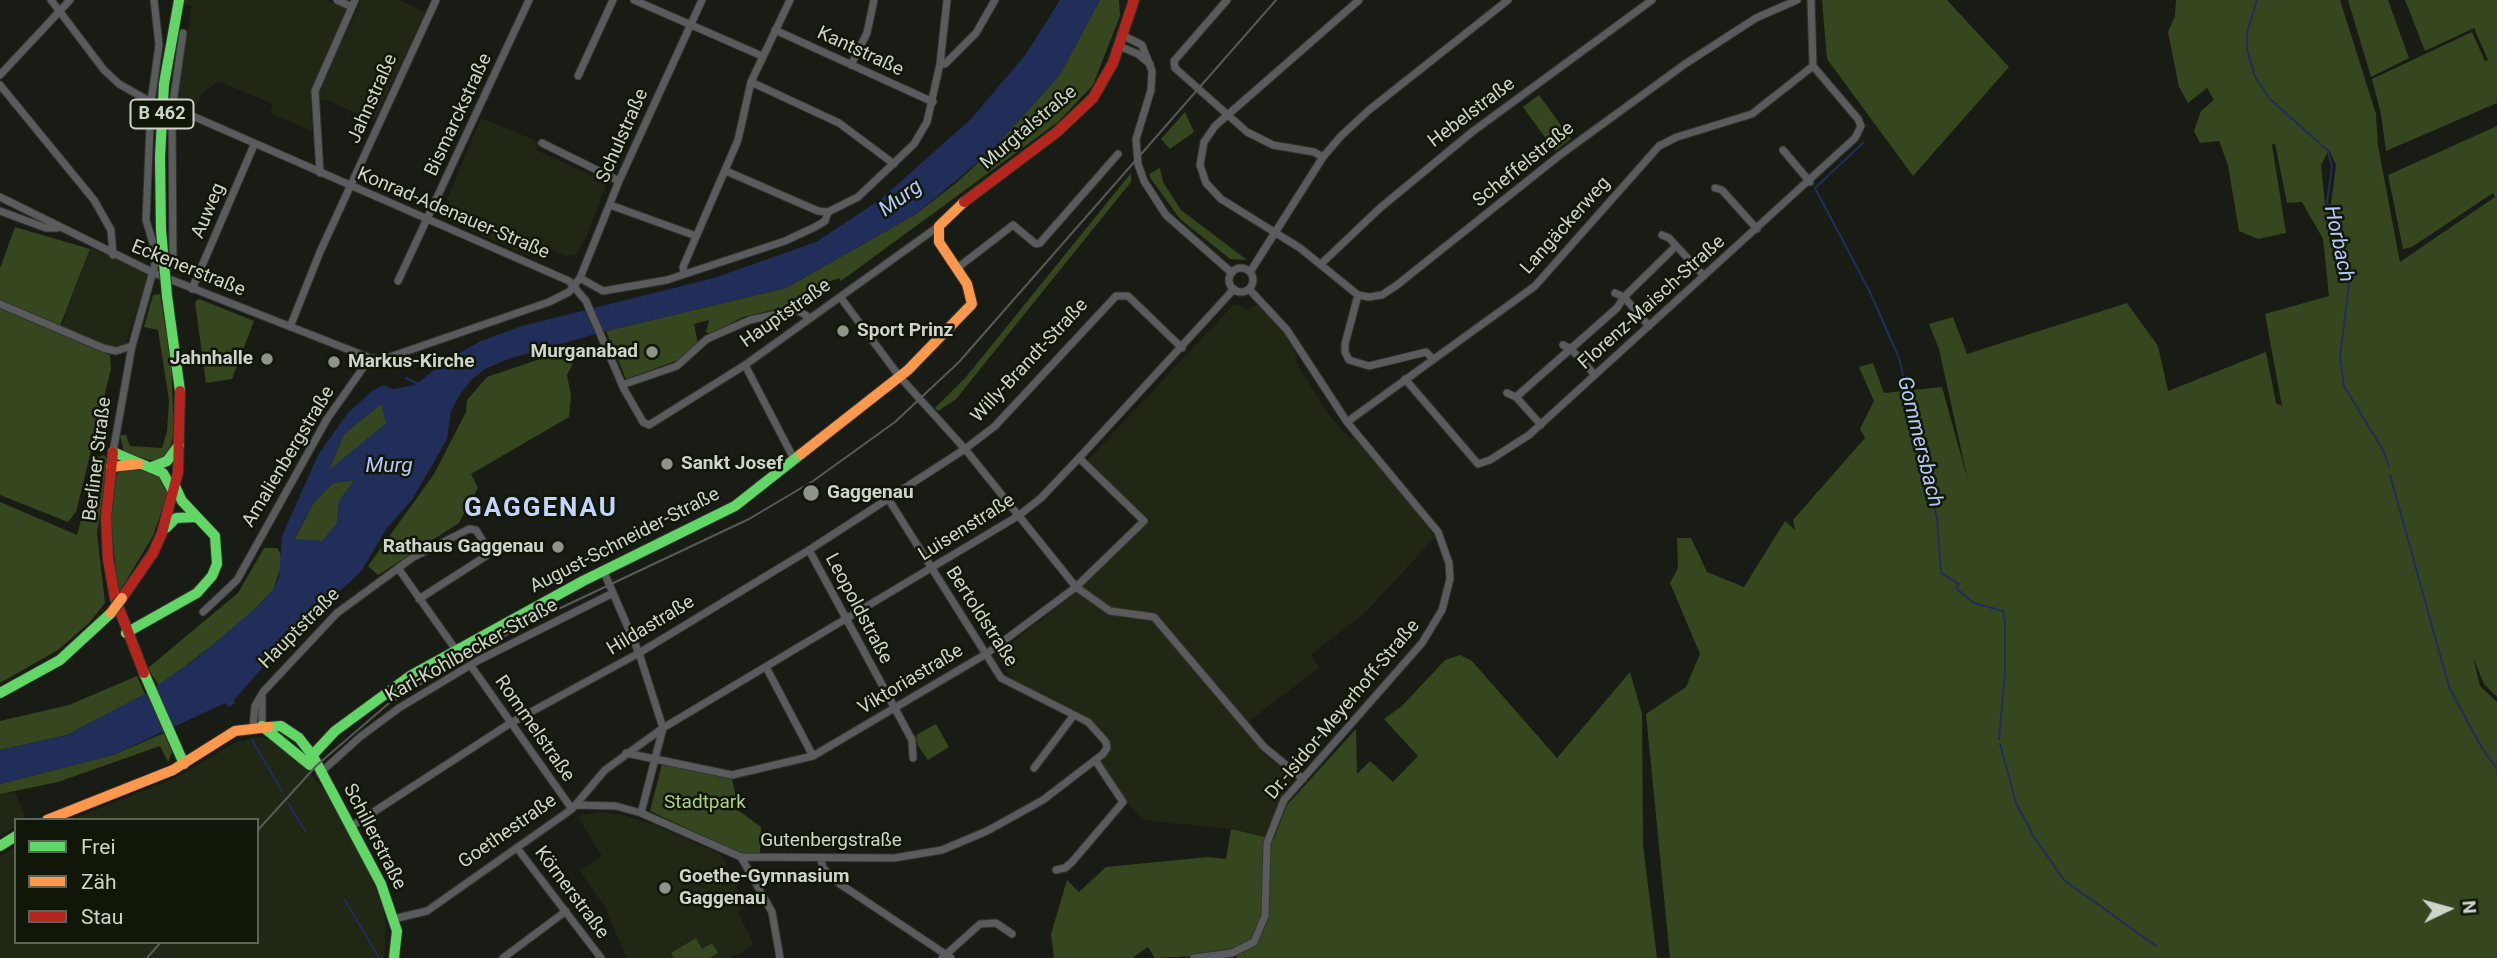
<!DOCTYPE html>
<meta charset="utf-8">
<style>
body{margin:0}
#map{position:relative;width:2497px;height:958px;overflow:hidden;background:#191c14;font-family:Roboto,sans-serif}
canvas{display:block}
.legend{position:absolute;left:14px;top:818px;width:245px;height:126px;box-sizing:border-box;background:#111708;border:2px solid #5d6356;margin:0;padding:9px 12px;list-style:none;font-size:21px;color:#cfd4ca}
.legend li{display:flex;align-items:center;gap:14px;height:35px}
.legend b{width:35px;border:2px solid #5d6356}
.north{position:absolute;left:2413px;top:874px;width:70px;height:70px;-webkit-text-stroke:5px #111708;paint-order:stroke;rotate:85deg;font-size:19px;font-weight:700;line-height:28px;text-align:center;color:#cfd4ca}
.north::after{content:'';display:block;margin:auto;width:24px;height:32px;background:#cfd4ca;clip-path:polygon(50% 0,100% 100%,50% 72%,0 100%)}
</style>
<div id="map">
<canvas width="2497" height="958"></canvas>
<ul class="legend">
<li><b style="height:9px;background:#63d668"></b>Frei</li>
<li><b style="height:9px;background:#ff974d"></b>Zäh</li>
<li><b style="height:9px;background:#b3261e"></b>Stau</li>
</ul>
<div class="north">N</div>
</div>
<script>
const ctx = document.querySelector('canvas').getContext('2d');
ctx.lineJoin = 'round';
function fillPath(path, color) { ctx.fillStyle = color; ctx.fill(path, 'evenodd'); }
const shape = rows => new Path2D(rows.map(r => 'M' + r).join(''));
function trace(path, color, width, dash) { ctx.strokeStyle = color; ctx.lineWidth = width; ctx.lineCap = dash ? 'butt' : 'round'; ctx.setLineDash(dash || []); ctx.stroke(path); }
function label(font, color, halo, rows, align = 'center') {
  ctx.font = font + ' Roboto,sans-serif'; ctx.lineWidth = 5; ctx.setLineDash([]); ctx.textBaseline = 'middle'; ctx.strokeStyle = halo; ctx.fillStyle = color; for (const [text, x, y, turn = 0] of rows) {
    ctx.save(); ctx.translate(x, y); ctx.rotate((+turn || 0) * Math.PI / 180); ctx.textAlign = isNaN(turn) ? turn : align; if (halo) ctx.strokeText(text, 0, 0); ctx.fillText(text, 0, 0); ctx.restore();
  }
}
fillPath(shape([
 [183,0,326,0,351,10,345,25,350,26,361,0,399,0,425,12,374,121,327,100,311,101,312,131,270,113,273,104,218,81,204,92,193,110,174,102,192,6,182,3],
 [481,118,539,142,536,150,607,182,587,235,576,255,567,256,540,245,539,248,533,246,529,256,443,218,441,214],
 [91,248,149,273,126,344,116,347,101,345,61,326],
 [1234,304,1248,309,1258,304,1284,333,1297,356,1296,362,1329,415,1350,439,1354,437,1404,494,1435,537,1367,611,1311,655,1319,668,1241,727,1264,754,1292,776,1265,836,1231,829,1144,820,1125,800,1098,762,1112,748,1097,729,1084,715,1014,681,996,655,1082,588,1148,518,1086,462],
 [261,737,282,743,297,757,328,795,359,851,383,907,386,927,384,958,0,958,0,856,16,847,16,942,257,942,257,820,70,820,177,777,236,742],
 [15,792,26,820,16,820,16,827,0,836,0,794],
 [600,812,623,815,658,826,720,854,747,906,737,912,754,944,732,958,627,958,605,907,580,871,602,856,577,816]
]), '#202714');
fillPath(shape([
 [1100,0,1119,0,1120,16,1093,85,1058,122,841,281,839,278,828,282,802,303,743,317,710,334,706,332,709,320,694,324,698,343,678,360,626,379,606,331,786,288,916,214,956,183,991,151,1059,76],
 [1822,0,1947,0,2009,67,1913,176,1827,59],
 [2176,0,2340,0,2376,114,2378,146,2400,262,2495,197,2493,193,2412,247,2403,249,2388,175,2497,126,2497,697,2484,684,2473,657,2480,686,2497,702,2497,958,1670,958,1646,714,1686,687,1700,654,1670,583,1678,568,1677,538,1691,538,1707,572,1744,587,1785,521,1795,530,1793,520,1865,438,1860,429,1874,401,1859,367,1873,363,1884,393,1942,387,1968,481,1939,349,1929,324,1953,317,1967,354,2127,303,2158,346,2168,391,2266,352,2276,403,2282,406,2265,314,2329,296,2323,239,2302,202,2287,203,2275,143,2272,145,2286,233,2258,239,2239,231,2228,165,2219,141,2200,143,2194,131,2201,111,2214,100,2207,88,2188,103,2179,87,2168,32,2175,16],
 [2329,150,2336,165,2331,204,2325,205,2321,165],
 [2348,0,2388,0,2409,58,2371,77],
 [2405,0,2497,0,2497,103,2386,151,2381,114,2372,79,2472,32,2485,61,2488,60,2474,28,2425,51],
 [1539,95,1571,139,1555,151,1523,107],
 [1185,112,1194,132,1170,149,1161,139],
 [1160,168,1163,182,1181,210,1247,260,1230,259,1180,219,1151,179,1149,174],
 [1131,173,1131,182,956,399,938,411,935,408,966,377],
 [15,227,90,249,60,326,0,300,0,268],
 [160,294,171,361,174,433,168,456,154,461,124,453,120,435,126,435,130,446,162,448,167,431,169,400,158,330,144,327,153,295],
 [199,299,254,321,232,379,206,383,195,302],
 [0,308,110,355,111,369,76,512,68,522,0,495],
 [584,344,587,349,576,357,567,375,571,396,569,417,471,474,478,488,459,523,378,575,368,566,434,474,466,412,467,400,487,377],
 [382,403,387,423,328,472,344,434],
 [104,455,108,461,97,533,105,603,89,623,58,650,0,683,0,502,77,535,98,457],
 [132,468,150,471,164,479,168,492,153,536,118,594,111,520,115,479,119,471],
 [355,480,339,501,337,523,322,542,294,540,314,502,333,483],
 [264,548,277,548,280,553,282,563,273,590,239,625,159,686,148,668,238,593],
 [1460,655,1472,661,1557,758,1630,672,1642,714,1643,845,1657,958,1237,958,1236,954,1155,958,1148,947,1132,958,1054,958,1051,934,1067,880,1079,892,1106,867,1208,857,1226,859,1231,829,1274,839,1287,805,1356,729,1357,774,1370,761,1393,782,1418,756,1384,719,1402,706,1445,660],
 [137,676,145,694,67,735,0,750,0,721,69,705],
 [936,724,949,747,928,760,918,746,916,735],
 [164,733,172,752,168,762,160,746,58,782,0,794,0,784,113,755],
 [662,764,732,779,739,811,761,827,760,854,744,855,650,811],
 [696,938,702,949,712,943,718,953,709,958,674,958,671,953]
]), '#36461e');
fillPath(shape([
 [1060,0,1100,0,1059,76,991,151,916,214,786,288,606,331,508,359,485,369,472,379,461,393,451,411,447,439,412,500,386,529,362,570,279,649,234,700,235,703,229,707,225,703,113,755,0,784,0,750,67,735,145,694,197,658,259,605,273,590,279,577,282,536,318,455,347,414,372,391,384,385,393,389,415,385,448,359,481,341,522,326,714,278,816,242,881,199,971,119,1026,54],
 [381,404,386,423,329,470,344,434],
 [355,480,339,501,337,523,322,541,294,539,314,502,333,483]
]), '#212e59');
trace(shape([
 [2257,0,2247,33,2247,49,2255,77,2269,98,2328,151,2332,167,2327,202,2349,285,2340,357,2344,386,2384,452,2389,467],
 [1863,143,1815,188,1870,292,1899,358,1937,518,1941,573,1959,584,1956,588,1974,603,2003,611,2005,621,2005,672,1999,739],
 [406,378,418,384],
 [2390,475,2449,687,2482,748,2497,769],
 [252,740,282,791],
 [2000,744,2016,803,2034,837,2064,880,2156,946],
 [289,804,305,831],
 [708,881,710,881],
 [345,900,379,958]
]), '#212e59', 2);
const street = shape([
 [51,0,104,70,119,84,151,102],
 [337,0,352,7],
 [634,0,762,56],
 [1227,0,1174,61,1175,68,1247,132,1273,145,1314,152,1323,157],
 [1359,0,1215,126,1204,142,1200,165,1206,183,1221,199,1300,248,1358,295,1369,297,1382,295,1397,285,1560,155,1685,64,1756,18,1797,0],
 [1811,0,1813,66],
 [775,30,933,102],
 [1122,35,1142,45,1152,71,1151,90,1136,139,1138,164,1144,181,1166,215,1232,273],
 [1119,46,1138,54,1150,64],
 [940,64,945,64,976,33,995,0],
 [851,65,867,33,874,0],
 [0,75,70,0],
 [578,76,613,0],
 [751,82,839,123,894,164],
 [0,85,94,200,111,230,113,255],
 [172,107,569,281,586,301,624,389,643,422,649,425,745,365,939,226],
 [542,143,619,181],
 [1783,150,1810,182],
 [726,171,818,211,828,212],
 [320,173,315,91,355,0],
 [1715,188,1722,190,1757,229],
 [0,197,154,273,370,358,384,359,549,302,569,292,580,278,619,181,702,0],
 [610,205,696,236],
 [0,211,46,228,57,228],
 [1662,235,1669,238,1704,276],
 [1321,264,1380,208,1472,132,1652,0],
 [173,266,172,110,183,33],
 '1229 280a12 12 0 1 1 24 0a12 12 0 1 1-24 0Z',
 [956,269,1013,225,1036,244,1040,243,1118,154],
 [1250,272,1323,157,1341,136,1369,110,1508,0],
 [684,273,683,267,738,140,751,82,790,0],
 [580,278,603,291,667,280,785,241,815,227,825,221,828,212,858,197,914,144,927,122,940,64,947,0],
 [398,281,529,0],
 [192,289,254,145],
 [1615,293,1624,297,1649,326],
 [1358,295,1345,344,1345,352,1349,360,1369,366,1426,352,1433,359],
 [841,298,899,376,965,449,1076,587,1110,611,1154,617,1264,747,1303,779],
 [0,304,103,348,116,351,132,346],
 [290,327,320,252,436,0],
 [1563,345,1571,349,1595,375],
 [745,365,794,459],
 [1405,379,1478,464,1490,460,1529,435,1855,138,1861,126,1858,119,1813,66],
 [622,385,677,366,707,339,750,320,797,310,810,318],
 [1507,393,1516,397,1541,425],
 [1516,397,1617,308,1624,297,1676,246],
 [1347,422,1535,286,1659,146,1677,137,1752,114,1813,66],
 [113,452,132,346,157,257,146,220,151,102,159,45,154,0],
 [809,550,912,740,913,758],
 [398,568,456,650],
 [603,570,639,653,663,728,641,813],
 [203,612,237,580,327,419,370,358],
 [471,666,572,809],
 [766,667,813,756],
 [262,726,262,696],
 [253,727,255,706,263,692,337,613,412,558,469,529,476,530,486,546,486,556,419,599],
 [626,753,732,775,813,756,986,654,1076,587,1144,521,1079,458],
 [1034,768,1074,715],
 [320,773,360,737,399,708,479,660,613,593],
 [576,805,616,806,641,813,741,857,894,858,942,850,987,831,1043,800,1103,754,1107,748,1106,742,1088,722,1001,678,887,497],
 [352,826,509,724,639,653,809,550,965,449,995,426,1116,296,1128,296,1182,348],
 [517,848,601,958],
 [741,857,772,912,780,958],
 [821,860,823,868,840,884,951,958],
 [1056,870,1065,868,1072,862,1123,802,1095,760],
 [393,919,427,911,572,809,605,770,663,728,1018,516,1041,498,1079,458,1234,289],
 [503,958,566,911],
 [942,958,980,924,996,923,1012,934],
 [1194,958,1232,953,1254,942,1265,916,1267,843,1284,800,1422,643,1442,610,1450,579,1449,563,1438,532,1347,422,1287,330,1249,289]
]);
const fast = shape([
 [161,230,160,157,164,84,179,0],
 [167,296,180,391],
 [113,452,163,473,174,493],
 [152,467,167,461,179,445],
 [166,528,176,518,197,517],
 [126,633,197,593,212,576,217,564,215,536,182,501,175,486],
 [144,673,184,764],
 [0,693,60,660,111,613],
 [262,726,310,765],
 [269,727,281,726,299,738,313,756,381,884,397,931,394,958],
 [307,761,335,731,410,676,583,581,735,506,801,454],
 [0,846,16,836]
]);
const slow = shape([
 [801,454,908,370,972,304,967,284,939,242,939,226,964,202],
 [111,467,139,464],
 [47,820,173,770,235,731,269,727]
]);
const jam = shape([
 [964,202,1057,132,1093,98,1113,63,1134,0],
 [113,452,106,517,108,559,115,598,144,673],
 [122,598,153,553,162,533,178,472,180,391]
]);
trace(street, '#32352e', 9);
trace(fast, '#32352e', 12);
trace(slow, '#32352e', 12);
trace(jam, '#32352e', 12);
trace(street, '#5a5b5c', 7);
trace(fast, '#63d668', 10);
trace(slow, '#ff974d', 10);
trace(jam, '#b3261e', 10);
trace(shape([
 [257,831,317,765,388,704,475,651,535,620,749,519,813,481,895,422,959,362,1276,0],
 [147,958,161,942]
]), '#585a58', 2);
const fastBridge = shape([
 [161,230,167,296]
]);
const slowBridge = shape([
 [111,613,122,598]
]);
trace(fastBridge, '#32352e', 12, []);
trace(slowBridge, '#32352e', 12, []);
trace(fastBridge, '#63d668', 10);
trace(slowBridge, '#ff974d', 10);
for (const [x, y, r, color] of [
 [843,331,7,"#8f948a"],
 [652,352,7,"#8f948a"],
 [267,359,7,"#8f948a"],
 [334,362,7,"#8f948a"],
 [667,464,7,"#8f948a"],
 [811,493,9,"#8f948a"],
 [558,547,7,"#8f948a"],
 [665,888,7,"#8f948a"]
]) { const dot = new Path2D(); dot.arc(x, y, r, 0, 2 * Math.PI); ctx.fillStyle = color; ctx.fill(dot); trace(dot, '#111708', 2.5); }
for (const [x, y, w] of [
 [162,114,63]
]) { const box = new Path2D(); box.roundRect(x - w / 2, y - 14.5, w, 29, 5); ctx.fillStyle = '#111708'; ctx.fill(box); trace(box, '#cfd4ca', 2); }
label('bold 18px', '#cfd4ca', null, [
 ["B 462",162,114]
]);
label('19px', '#cfd4ca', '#111708', [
 ["Kantstraße",860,52,25],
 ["Jahnstraße",373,99,-66],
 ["Hebelstraße",1472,113,-37],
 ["Bismarckstraße",459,115,-65],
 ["Murgtalstraße",1029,128,-40],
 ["Schulstraße",623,136,-66],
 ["Scheffelstraße",1524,165,-39],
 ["Auweg",209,211,-67],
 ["Konrad-Adenauer-Straße",453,214,23],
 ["Langäckerweg",1566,226,-48],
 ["Eckenerstraße",188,269,22],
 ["Florenz-Maisch-Straße",1652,303,-42],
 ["Hauptstraße",786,314,-35],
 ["Willy-Brandt-Straße",1030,361,-47],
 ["Amalienbergstraße",289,457,-59],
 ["Berliner Straße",98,459,-83],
 ["Luisenstraße",967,528,-32],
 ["August-Schneider-Straße",625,541,-27],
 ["Leopoldstraße",858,609,62],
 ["Bertoldstraße",981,617,57],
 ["Hildastraße",651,626,-31],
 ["Hauptstraße",300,629,-45],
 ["Karl-Kohlbecker-Straße",472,651,-29],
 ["Viktoriastraße",911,680,-31],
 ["Dr.-Isidor-Meyerhoff-Straße",1343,710,-50],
 ["Rommelstraße",534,729,55],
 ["Goethestraße",508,832,-35],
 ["Schillerstraße",374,837,63],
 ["Gutenbergstraße",831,841],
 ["Körnerstraße",571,893,53]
]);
label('bold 19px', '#cfd4ca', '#111708', [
 ["Sport Prinz",857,331],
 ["Murganabad",638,352,"right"],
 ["Jahnhalle",253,359,"right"],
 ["Markus-Kirche",348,362],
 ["Sankt Josef",681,464],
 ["Gaggenau",827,493],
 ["Rathaus Gaggenau",544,547,"right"],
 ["Goethe-Gymnasium",679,877],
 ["Gaggenau",679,899]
], 'left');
label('19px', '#add07c', '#111708', [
 ["Stadtpark",705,803]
]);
label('italic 21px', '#b6c8f8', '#111708', [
 ["Murg",901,199,-36],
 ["Horbach",2338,244,78],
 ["Gommersbach",1919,442,76],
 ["Murg",389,467]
]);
ctx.letterSpacing = '2px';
label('bold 26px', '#c5d4fe', '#111708', [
 ["GAGGENAU",541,509]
]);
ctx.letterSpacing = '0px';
</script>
